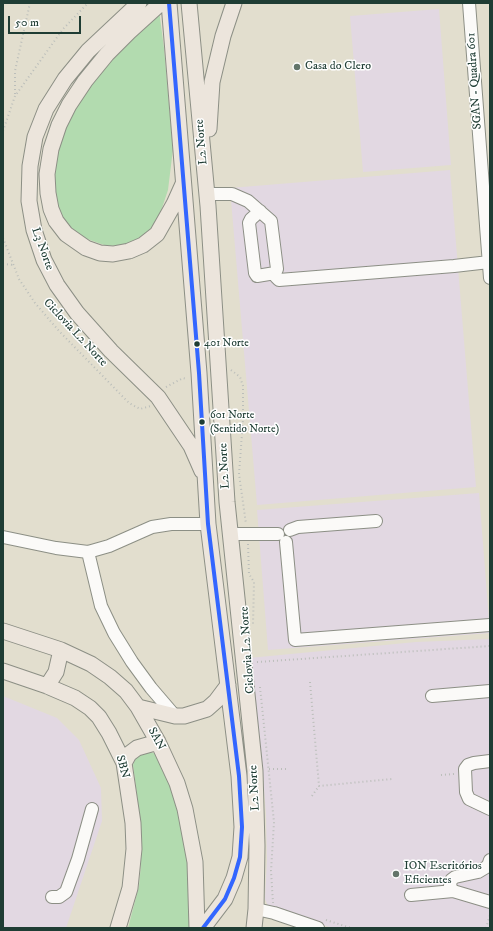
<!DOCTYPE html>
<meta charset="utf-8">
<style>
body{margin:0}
#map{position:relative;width:493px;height:931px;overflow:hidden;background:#e2dece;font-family:"IM FELL DW Pica",serif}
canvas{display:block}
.frame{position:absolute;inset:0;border:4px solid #1f3d34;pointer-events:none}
.scale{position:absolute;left:8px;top:16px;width:73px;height:18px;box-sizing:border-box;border:2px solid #1f3d34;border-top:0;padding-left:5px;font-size:12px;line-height:14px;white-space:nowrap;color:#1f3d34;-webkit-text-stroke:3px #fff;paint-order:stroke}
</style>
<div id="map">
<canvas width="493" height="931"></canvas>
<div class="frame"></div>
<div class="scale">50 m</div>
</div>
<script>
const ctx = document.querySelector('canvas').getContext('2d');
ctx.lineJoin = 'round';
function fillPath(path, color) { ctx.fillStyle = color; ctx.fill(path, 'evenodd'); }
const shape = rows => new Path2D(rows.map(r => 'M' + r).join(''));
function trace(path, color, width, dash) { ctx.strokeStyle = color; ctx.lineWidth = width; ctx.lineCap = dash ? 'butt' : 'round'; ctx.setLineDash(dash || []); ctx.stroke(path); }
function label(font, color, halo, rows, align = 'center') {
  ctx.font = font + ' "IM FELL DW Pica",serif'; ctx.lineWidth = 3; ctx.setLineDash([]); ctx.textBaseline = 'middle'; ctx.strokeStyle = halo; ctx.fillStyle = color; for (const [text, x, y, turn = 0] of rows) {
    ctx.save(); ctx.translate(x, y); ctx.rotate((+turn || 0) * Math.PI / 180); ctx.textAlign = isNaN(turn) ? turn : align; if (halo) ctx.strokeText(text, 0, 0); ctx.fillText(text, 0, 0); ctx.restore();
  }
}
fillPath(shape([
 [439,9,451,165,363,172,350,16],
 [450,170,476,487,257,505,230,188],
 [479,493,490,633,268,650,257,510],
 [490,639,490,928,332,928,273,909,268,906,265,899,267,860,266,814,261,750,249,658,416,642],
 [3,696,57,718,79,740,101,788,102,821,66,928,3,928]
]), '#e2d8e2');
fillPath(shape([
 [159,10,164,48,173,149,168,190,160,214,151,229,146,233,132,243,122,245,108,246,101,244,82,237,67,226,56,208,52,157,86,84],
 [148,751,156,754,164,764,183,824,189,876,190,928,128,928,139,886,141,864,141,825,133,765,137,755]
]), '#b2dbaf');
const minor = shape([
 [469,3,490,278],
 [209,194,232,194,248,201,271,221,277,269,275,273,257,276,255,273,249,223,251,219,260,211],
 [275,273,276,277,279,280,454,266,489,262],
 [290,530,298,527,376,521],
 [231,534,278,534],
 [3,537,56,548,88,552,109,546,152,527,171,524,208,524],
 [286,542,295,640,490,625],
 [88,552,101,606,114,633,132,662,151,688,175,716],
 [432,696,490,691],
 [490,761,474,763,468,765,465,769,466,792,469,799,490,809],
 [490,860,488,866,478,872,455,877,451,880,450,886,453,891,490,902],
 [411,895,453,891],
 [52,897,59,897,66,892,78,859,92,809],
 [256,909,274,913,318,928]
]);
const major = shape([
 [139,3,88,51,65,79,46,109,35,137,30,166,29,201,34,230,44,260,57,285,77,313,111,351,158,397,191,446,202,471],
 [161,3,129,32,107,54,85,81,69,105,59,125,51,149,47,174,48,193,51,209,56,221,66,234,86,248,100,253,113,254,129,251,143,245,157,234,174,204,183,184],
 [169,3,199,373,208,524,239,776,242,827,240,857,234,878,225,899,203,928],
 [189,3,208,206,227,502,255,771,257,846,256,909,254,928],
 [209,129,212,82,223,36,234,3],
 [3,631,61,650,91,664,110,677,126,691,138,707,158,742,177,783,185,809,195,862,197,928],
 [3,671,47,686,75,698,90,708,99,717,109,733,124,763,133,823,134,849,130,888,118,928],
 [47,686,56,672,61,650],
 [138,707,175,716,184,716,207,709,216,701,228,685],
 [124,763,129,754,137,748,158,742]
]);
trace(minor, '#8c8f85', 14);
trace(major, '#8c8f85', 17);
trace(shape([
 [15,94,15,71,30,3],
 [3,131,15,96,63,29,88,3],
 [3,238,19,279,35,303,59,331,129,403,140,409,151,406],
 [3,264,14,265],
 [231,370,240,377,243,386,243,420,239,474,246,524],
 [166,387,183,378,187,379],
 [248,544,249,574,254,582,253,625],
 [257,662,490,646],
 [310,682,319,786,392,779],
 [260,687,274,822,271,871,273,903],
 [269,769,288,769],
 [441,775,454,774],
 [312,796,319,786],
 [326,920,351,928],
 [486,928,490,915]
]), '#bbbeba', 2, [1, 3]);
trace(minor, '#fbfaf8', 12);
trace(major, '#ece5dc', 15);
trace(shape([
 [169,3,199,373,208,524,239,776,242,827,240,857,234,878,225,899,203,928]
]), '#36f', 4);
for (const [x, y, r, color] of [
 [297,67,4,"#63756a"],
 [197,344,3.5,"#1f3d34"],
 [202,422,3.5,"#1f3d34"],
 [396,874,4,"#63756a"]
]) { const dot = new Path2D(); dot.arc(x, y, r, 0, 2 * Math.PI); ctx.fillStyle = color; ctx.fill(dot); trace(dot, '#fff', 1.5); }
label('11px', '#1f3d34', '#fff', [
 ["401 Norte",204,344],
 ["601 Norte",210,416],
 ["(Sentido Norte)",210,430]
], 'left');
label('12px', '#1f3d34', '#fff', [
 ["Casa do Clero",305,67],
 ["ION Escritórios",404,867],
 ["Eficientes",404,881]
], 'left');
label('12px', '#1f3d34', '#fff', [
 ["SGAN - Quadra 601",475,81,-94],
 ["L2 Norte",202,142,-95],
 ["L3 Norte",42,249,70],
 ["Ciclovia L2 Norte",75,333,47],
 ["L2 Norte",225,466,-93],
 ["Ciclovia L2 Norte",248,650,-94],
 ["SAN",156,739,62],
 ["SBN",122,767,75],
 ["L2 Norte",255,788,-93]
]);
</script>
